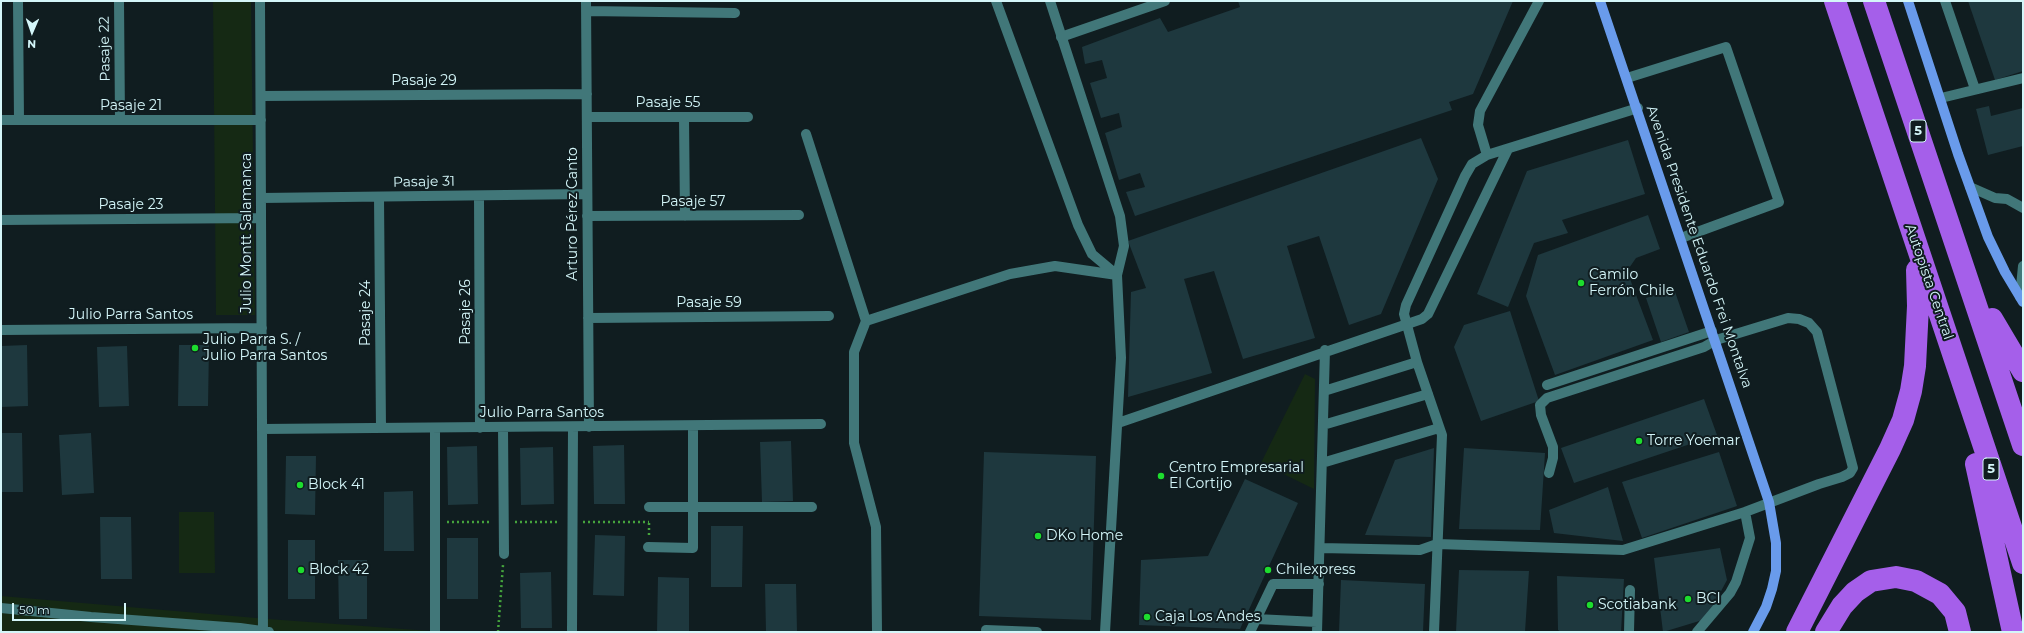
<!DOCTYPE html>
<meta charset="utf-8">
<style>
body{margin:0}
#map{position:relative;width:2024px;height:633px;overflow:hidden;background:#101d20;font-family:Montserrat,sans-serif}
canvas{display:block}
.frame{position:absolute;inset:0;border:2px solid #d4f6f9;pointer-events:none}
.north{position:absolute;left:12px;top:12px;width:40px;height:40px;-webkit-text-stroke:3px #101d20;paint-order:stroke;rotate:182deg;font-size:11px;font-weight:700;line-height:16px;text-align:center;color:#d4f6f9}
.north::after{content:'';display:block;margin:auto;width:14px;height:18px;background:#d4f6f9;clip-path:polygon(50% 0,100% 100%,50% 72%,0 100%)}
.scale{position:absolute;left:12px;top:603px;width:114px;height:18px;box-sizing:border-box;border:2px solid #d4f6f9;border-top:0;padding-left:5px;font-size:12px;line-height:14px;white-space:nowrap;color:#d4f6f9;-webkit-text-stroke:3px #101d20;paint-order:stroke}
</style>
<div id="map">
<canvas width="2024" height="633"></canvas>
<div class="frame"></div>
<div class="north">N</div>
<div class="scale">50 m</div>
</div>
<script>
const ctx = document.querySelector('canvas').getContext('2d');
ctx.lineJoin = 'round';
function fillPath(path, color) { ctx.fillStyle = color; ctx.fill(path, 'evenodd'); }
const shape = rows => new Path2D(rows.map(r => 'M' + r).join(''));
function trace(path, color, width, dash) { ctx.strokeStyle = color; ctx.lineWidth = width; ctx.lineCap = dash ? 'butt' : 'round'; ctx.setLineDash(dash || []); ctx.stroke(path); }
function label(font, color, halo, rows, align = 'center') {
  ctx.font = font + ' Montserrat,sans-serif'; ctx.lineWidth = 4; ctx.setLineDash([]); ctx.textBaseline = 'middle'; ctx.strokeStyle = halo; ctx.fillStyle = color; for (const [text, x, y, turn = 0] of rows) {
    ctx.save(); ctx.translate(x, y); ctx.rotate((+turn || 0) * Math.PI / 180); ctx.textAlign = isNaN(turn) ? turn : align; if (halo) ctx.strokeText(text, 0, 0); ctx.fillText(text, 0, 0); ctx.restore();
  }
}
fillPath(shape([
 [213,1,251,1,255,315,216,315],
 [1305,374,1315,379,1314,489,1261,463],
 [179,512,214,512,215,573,179,573],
 [1,596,268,619,444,632,1,632]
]), '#152914');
fillPath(shape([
 [1238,1,1513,1,1473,94,1449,102,1452,110,1135,216,1126,192,1145,187,1140,173,1119,180,1105,133,1122,127,1119,113,1101,118,1090,83,1107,78,1102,60,1085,64,1082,47,1160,18,1168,32,1240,7],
 [1968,1,2023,1,2023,71,1995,80],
 [1989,106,1991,116,2023,108,2023,146,1988,155,1976,109],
 [1421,138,1438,179,1381,314,1349,325,1319,236,1287,246,1315,338,1243,359,1214,271,1184,279,1212,373,1128,397,1131,292,1146,288,1128,241],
 [1628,140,1645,194,1562,220,1568,233,1534,243,1508,307,1477,294,1527,171],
 [1648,215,1660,249,1636,258,1627,271,1653,340,1555,375,1526,296,1538,255],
 [1674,289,1689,332,1661,342,1646,298],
 [1510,311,1539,401,1481,421,1454,347,1464,325],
 [27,345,28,406,1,407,1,346],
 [179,345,209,345,208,406,178,406],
 [127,346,129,406,99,407,97,347],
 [1704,399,1717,435,1574,483,1561,448],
 [1,433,22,433,23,492,1,492],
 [91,433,94,493,62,495,59,435],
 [791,441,793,501,762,502,760,442],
 [624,445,625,504,594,504,593,446],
 [477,446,478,504,448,505,447,447],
 [553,447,554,504,521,505,520,448],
 [1434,448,1431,537,1365,535,1395,460],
 [1464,448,1545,453,1540,530,1459,529],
 [984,452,1096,456,1091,620,979,616],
 [1719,452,1737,506,1642,538,1622,482],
 [286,456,316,456,315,515,285,514],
 [1245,479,1298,503,1240,629,1139,625,1141,560,1208,556],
 [1608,487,1623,541,1554,533,1549,510],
 [413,491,414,551,384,551,384,492],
 [100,517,131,517,132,579,101,579],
 [711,526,743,526,742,587,711,587],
 [595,535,625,536,624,596,593,595],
 [447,538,478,538,478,599,447,599],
 [288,540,315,540,315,599,288,599],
 [1720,548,1727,580,1706,619,1663,632,1654,558],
 [338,560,367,560,367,619,339,619],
 [1459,570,1529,571,1525,632,1456,632],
 [551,572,552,628,521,628,520,573],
 [1557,576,1624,579,1621,632,1561,632,1558,630],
 [658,577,689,578,689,632,657,632],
 [1341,580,1425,584,1423,632,1339,632],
 [765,584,796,584,797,632,766,632]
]), '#1e383e');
trace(shape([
 [447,522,492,522],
 [515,522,560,522],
 [583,522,649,522],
 [649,535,649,522],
 [498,632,503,565]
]), '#45a43d', 2.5, [2, 3]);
trace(shape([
 [18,1,19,120],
 [119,1,120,120],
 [260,1,263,632],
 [586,1,589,427],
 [996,1,1078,225,1092,254,1117,275],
 [1050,1,1120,216,1124,246,1117,275,1121,358,1105,632],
 [1945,1,1975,89],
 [586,11,735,13],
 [1061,37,1165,1],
 [1627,78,1726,47,1779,202,1681,238],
 [261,96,587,94],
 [1941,98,2023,78],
 [587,117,748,117],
 [684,117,685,216],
 [1,120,261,120],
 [806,134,866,321,854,352,854,443,876,527,877,632],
 [1487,155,1478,125,1480,111,1539,1],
 [1970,187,1995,198,2007,199,2023,208],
 [479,196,480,428],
 [379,197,381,428],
 [261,198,587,194],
 [587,216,799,215],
 [1,220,261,218],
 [2020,297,2023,266],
 [588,318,829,316],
 [866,321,1010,274,1055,266,1117,275],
 [1,330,262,328],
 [1547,385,1712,331],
 [1324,391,1417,362],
 [1118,423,1422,319,1428,314,1508,149],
 [1323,425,1428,394],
 [435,428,435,632],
 [503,428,504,554],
 [262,429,821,424],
 [1322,463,1439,428],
 [649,507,812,507],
 [648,547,693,548,693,426],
 [1320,548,1420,550,1437,544,1623,550,1745,512,1819,484,1842,477,1850,473,1853,468,1817,332,1809,323,1799,319,1788,318,1716,340,1704,347,1547,398,1540,405,1541,415,1553,447,1553,458,1549,473],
 [1,608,91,617,240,628,269,632],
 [1256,619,1317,622],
 [986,630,1037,632],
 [572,632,573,427],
 [1250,632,1273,584,1319,584],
 [1317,632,1325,350],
 [1434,632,1442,435,1417,362,1404,314,1406,305,1465,176,1472,164,1487,155,1638,108],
 [1629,632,1630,590],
 [1697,632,1730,593,1736,582,1750,538,1745,512]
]), '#417779', 10);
trace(shape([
 [1600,1,1769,502,1776,543,1776,571,1772,589,1766,607,1753,632],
 [1908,1,1958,154,1988,237,2005,272,2023,302]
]), '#699beb', 10);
trace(shape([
 [1835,1,2023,563],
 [1874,1,2023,445],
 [1992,319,2023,371],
 [1976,464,2013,632],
 [1797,632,1890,449,1903,420,1911,391,1915,366,1918,306,1917,270],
 [1826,632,1842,606,1855,592,1871,581,1896,577,1916,581,1940,594,1955,612,1960,632]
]), '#a55fea', 22);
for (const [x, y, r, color] of [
 [1581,283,4,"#1ddd2e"],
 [195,348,4,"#1ddd2e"],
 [1639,441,4,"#1ddd2e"],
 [1161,476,4,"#1ddd2e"],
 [300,485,4,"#1ddd2e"],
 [1038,536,4,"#1ddd2e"],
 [301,570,4,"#1ddd2e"],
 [1268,570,4,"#1ddd2e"],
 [1688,599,4,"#1ddd2e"],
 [1590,605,4,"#1ddd2e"],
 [1147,617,4,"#1ddd2e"]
]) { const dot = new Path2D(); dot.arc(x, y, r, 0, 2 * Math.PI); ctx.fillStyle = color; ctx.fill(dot); trace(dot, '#101d20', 1.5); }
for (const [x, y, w] of [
 [1918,131,16],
 [1991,469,16]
]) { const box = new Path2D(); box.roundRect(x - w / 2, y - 11, w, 22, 3); ctx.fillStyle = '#101d20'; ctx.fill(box); trace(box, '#d4f6f9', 1); }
label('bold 13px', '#d4f6f9', null, [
 ["5",1918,131],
 ["5",1991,469]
]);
label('14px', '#d4f6f9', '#101d20', [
 ["Pasaje 22",105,49,-91],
 ["Pasaje 29",424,81],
 ["Pasaje 55",668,103],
 ["Pasaje 21",131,106],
 ["Pasaje 31",424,182,-1],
 ["Pasaje 57",693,202],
 ["Pasaje 23",131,205],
 ["Arturo Pérez Canto",573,214,-90],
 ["Julio Montt Salamanca",247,233,-90],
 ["Avenida Presidente Eduardo Frei Montalva",1699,247,71],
 ["Autopista Central",1929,282,71],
 ["Pasaje 59",709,303],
 ["Pasaje 26",466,312,-90],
 ["Pasaje 24",366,313,-90],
 ["Julio Parra Santos",131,315],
 ["Julio Parra Santos",542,413]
]);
label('14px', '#d4f6f9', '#101d20', [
 ["Camilo",1589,275],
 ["Ferrón Chile",1589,291],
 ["Julio Parra S. /",203,340],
 ["Julio Parra Santos",203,356],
 ["Torre Yoemar",1647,441],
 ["Centro Empresarial",1169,468],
 ["El Cortijo",1169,484],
 ["Block 41",308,485],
 ["DKo Home",1046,536],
 ["Block 42",309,570],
 ["Chilexpress",1276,570],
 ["BCI",1696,599],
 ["Scotiabank",1598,605],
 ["Caja Los Andes",1155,617]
], 'left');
</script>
